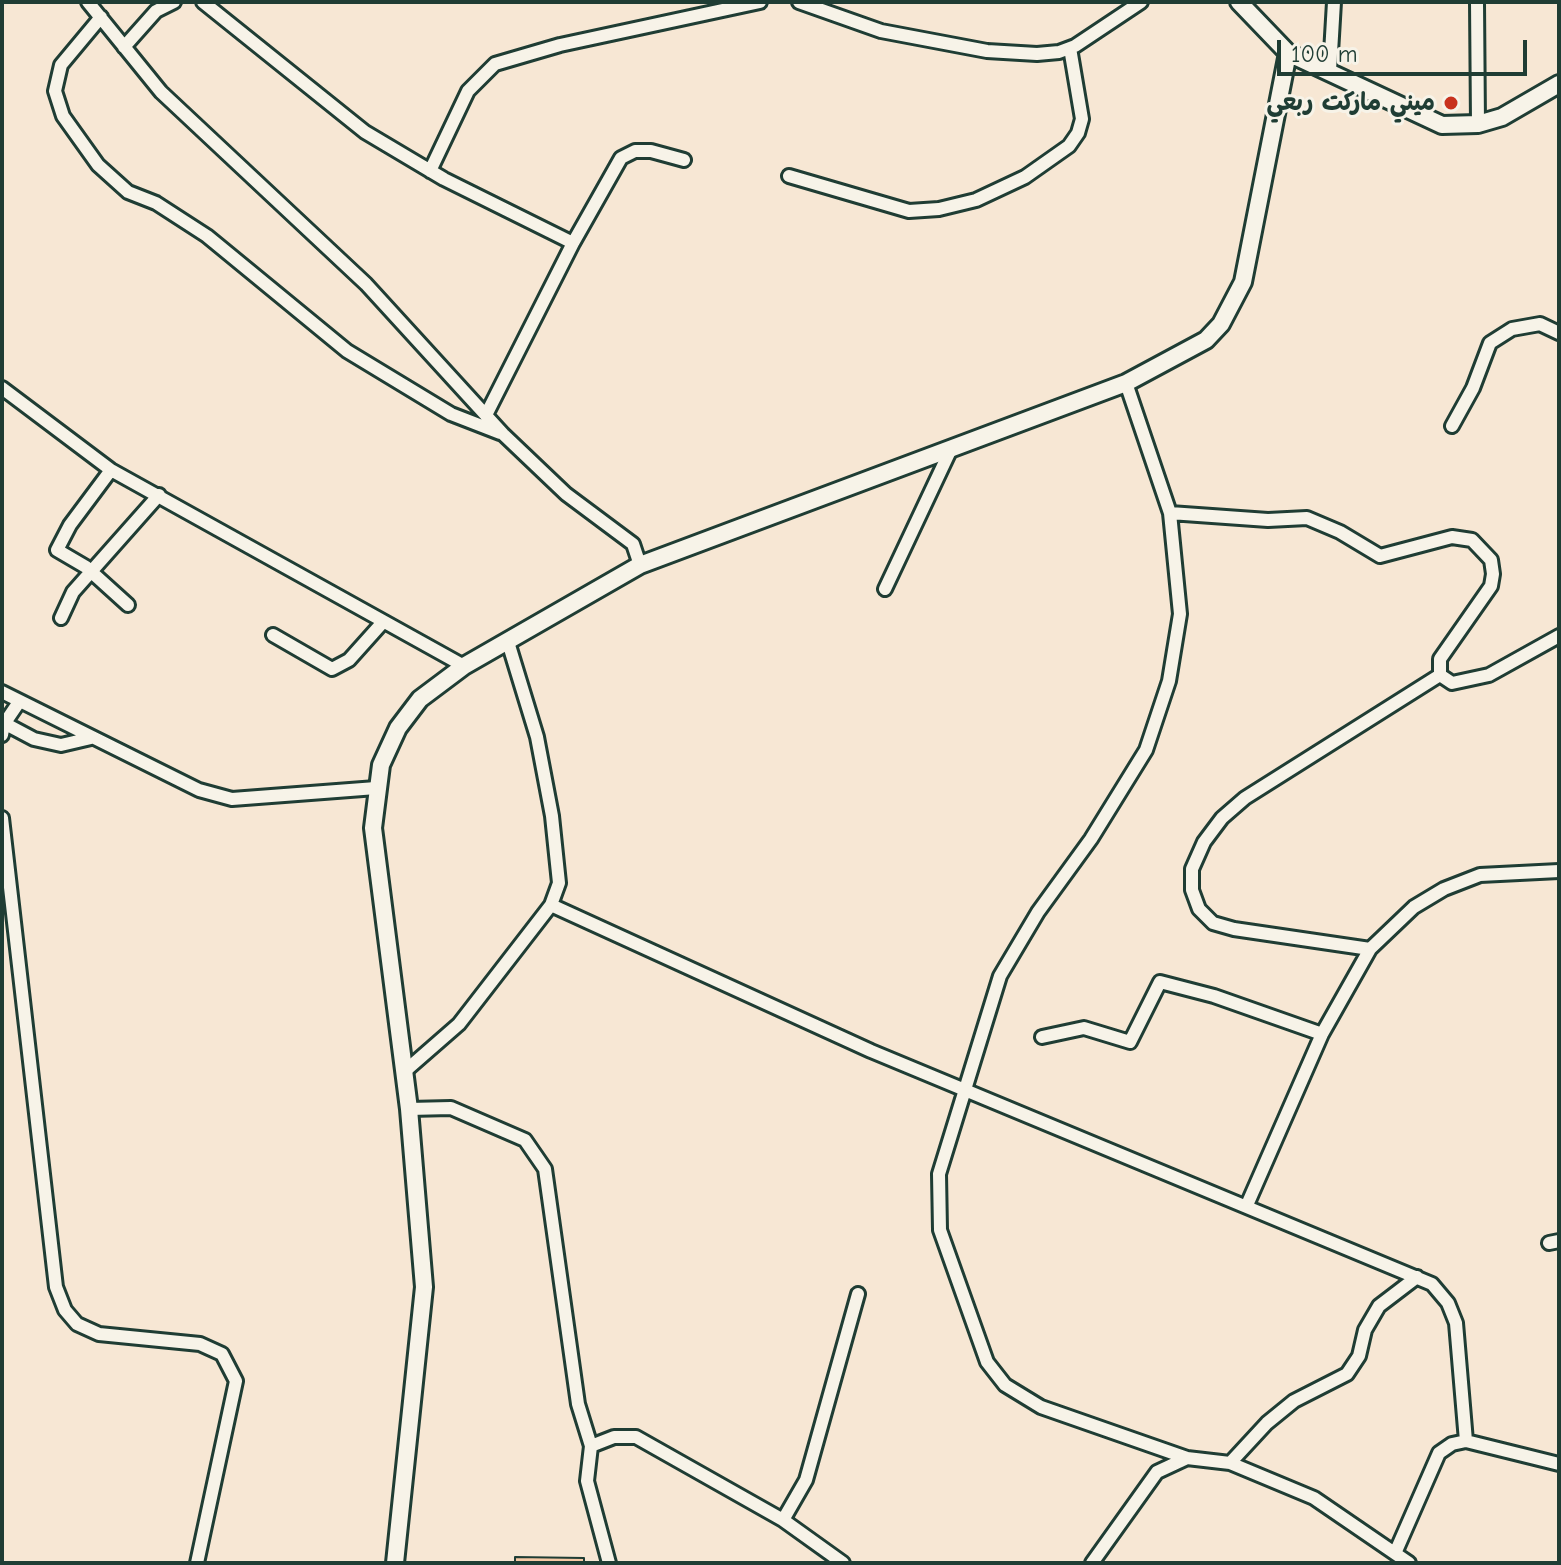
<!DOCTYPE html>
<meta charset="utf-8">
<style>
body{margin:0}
#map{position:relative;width:1561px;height:1565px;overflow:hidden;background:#f7e7d4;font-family:"Comic Neue",sans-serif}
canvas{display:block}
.frame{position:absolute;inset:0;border:4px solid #1f3d34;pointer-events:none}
.scale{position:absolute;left:1277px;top:40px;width:250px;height:36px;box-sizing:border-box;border:4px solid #1f3d34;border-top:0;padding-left:10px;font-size:24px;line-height:28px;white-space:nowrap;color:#1f3d34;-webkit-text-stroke:6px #f7f3e8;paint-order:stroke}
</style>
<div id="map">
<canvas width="1561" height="1565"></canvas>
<div class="frame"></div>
<div class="scale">100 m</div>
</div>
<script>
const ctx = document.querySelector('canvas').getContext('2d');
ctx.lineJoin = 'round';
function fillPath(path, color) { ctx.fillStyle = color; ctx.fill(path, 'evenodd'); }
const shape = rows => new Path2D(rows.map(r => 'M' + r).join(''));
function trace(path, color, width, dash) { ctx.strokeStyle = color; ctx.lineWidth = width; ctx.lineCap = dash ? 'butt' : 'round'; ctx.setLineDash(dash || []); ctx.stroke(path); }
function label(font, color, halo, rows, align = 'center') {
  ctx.font = font + ' "Comic Neue","Playpen Sans Arabic",sans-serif'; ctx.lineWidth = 6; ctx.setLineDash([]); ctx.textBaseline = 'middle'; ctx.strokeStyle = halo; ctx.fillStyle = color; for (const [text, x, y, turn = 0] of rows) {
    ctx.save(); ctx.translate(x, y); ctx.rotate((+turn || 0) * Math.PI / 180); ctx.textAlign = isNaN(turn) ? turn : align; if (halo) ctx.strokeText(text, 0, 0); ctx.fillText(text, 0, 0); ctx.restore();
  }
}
const building = shape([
 [515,1557,584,1558,584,1563,515,1563,515,1557]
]);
fillPath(building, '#f7caa6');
trace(building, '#1f3d34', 2);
const minor = shape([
 [88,2,161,92,366,284,503,434,566,494,633,544,640,565],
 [203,2,365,132,444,179,573,243],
 [799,2,881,31,987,51,1037,54,1059,52,1075,46,1141,2],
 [1477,2,1478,124],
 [101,17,61,65,55,91,63,116,98,165,128,192,156,203,207,236,347,351,451,414,500,433],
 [124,47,156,11,174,2],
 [1330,70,1334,2],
 [430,171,468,91,495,64,560,45,760,2],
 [789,176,909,211,939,209,976,200,1025,177,1069,146,1078,133,1082,119,1070,48],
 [1126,383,1170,513,1180,614,1169,681,1146,750,1091,839,1038,912,1000,976,939,1174,940,1230,987,1362,1005,1385,1041,1407,1187,1458],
 [2,388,111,470,464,666],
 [486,415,573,243,621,158,635,151,651,151,684,160],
 [1452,426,1473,388,1490,343,1512,329,1540,324,1559,333],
 [111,470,70,525,57,550,86,567,128,605],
 [1170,513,1268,520,1307,518,1340,532,1380,556,1452,537,1472,540,1491,560,1493,574,1491,586,1440,659,1440,675,1452,683,1489,675,1559,636],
 [885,589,950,451],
 [61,618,73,592,159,495],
 [273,635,332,669,349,660,383,622],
 [1440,675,1245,798,1222,818,1204,842,1192,869,1192,890,1199,909,1213,923,1234,929,1370,949,1414,907,1444,889,1480,875,1559,871],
 [2,692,199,790,232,799,376,788],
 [2,722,34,739,61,745,91,738],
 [2,735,4,724,19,702],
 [2,818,56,1287,65,1310,77,1324,99,1334,200,1344,222,1354,236,1381,197,1563],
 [551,905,871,1051,1432,1284,1448,1303,1456,1323,1466,1441],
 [1042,1037,1084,1028,1130,1042,1160,982,1214,996,1322,1034,1370,949],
 [404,1072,459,1024,551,905,559,883,552,816,537,737,508,642],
 [409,1109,451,1108,525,1140,545,1169,578,1404,591,1446],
 [1247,1205,1322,1034],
 [1549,1243,1559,1241],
 [1230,1463,1267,1423,1294,1401,1347,1374,1359,1356,1365,1330,1379,1306,1417,1277],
 [783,1520,806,1480,858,1294],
 [1396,1551,1439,1453,1452,1444,1466,1441,1559,1464],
 [609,1563,587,1481,591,1446,614,1437,636,1437,783,1520,843,1563],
 [1092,1563,1157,1472,1187,1458,1230,1463,1314,1498,1409,1563]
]);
const tertiary = shape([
 [1239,2,1288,53,1442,125,1478,124,1502,117,1559,84],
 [395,1563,424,1287,409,1109,373,828,381,765,398,728,420,699,464,666,640,565,1126,383,1206,340,1221,324,1243,282,1288,53]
]);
trace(minor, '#1f3d34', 18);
trace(tertiary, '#1f3d34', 22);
trace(minor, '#f7f3e8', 12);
trace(tertiary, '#f7f3e8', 16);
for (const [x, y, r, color] of [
 [1451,103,8,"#c8321e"]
]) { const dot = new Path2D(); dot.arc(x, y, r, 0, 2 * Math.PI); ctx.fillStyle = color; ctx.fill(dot); trace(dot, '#f7f3e8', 3); }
label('bold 24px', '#1f3d34', '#f7f3e8', [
 ["ميني ماركت ربعي",1435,103]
], 'right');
</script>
